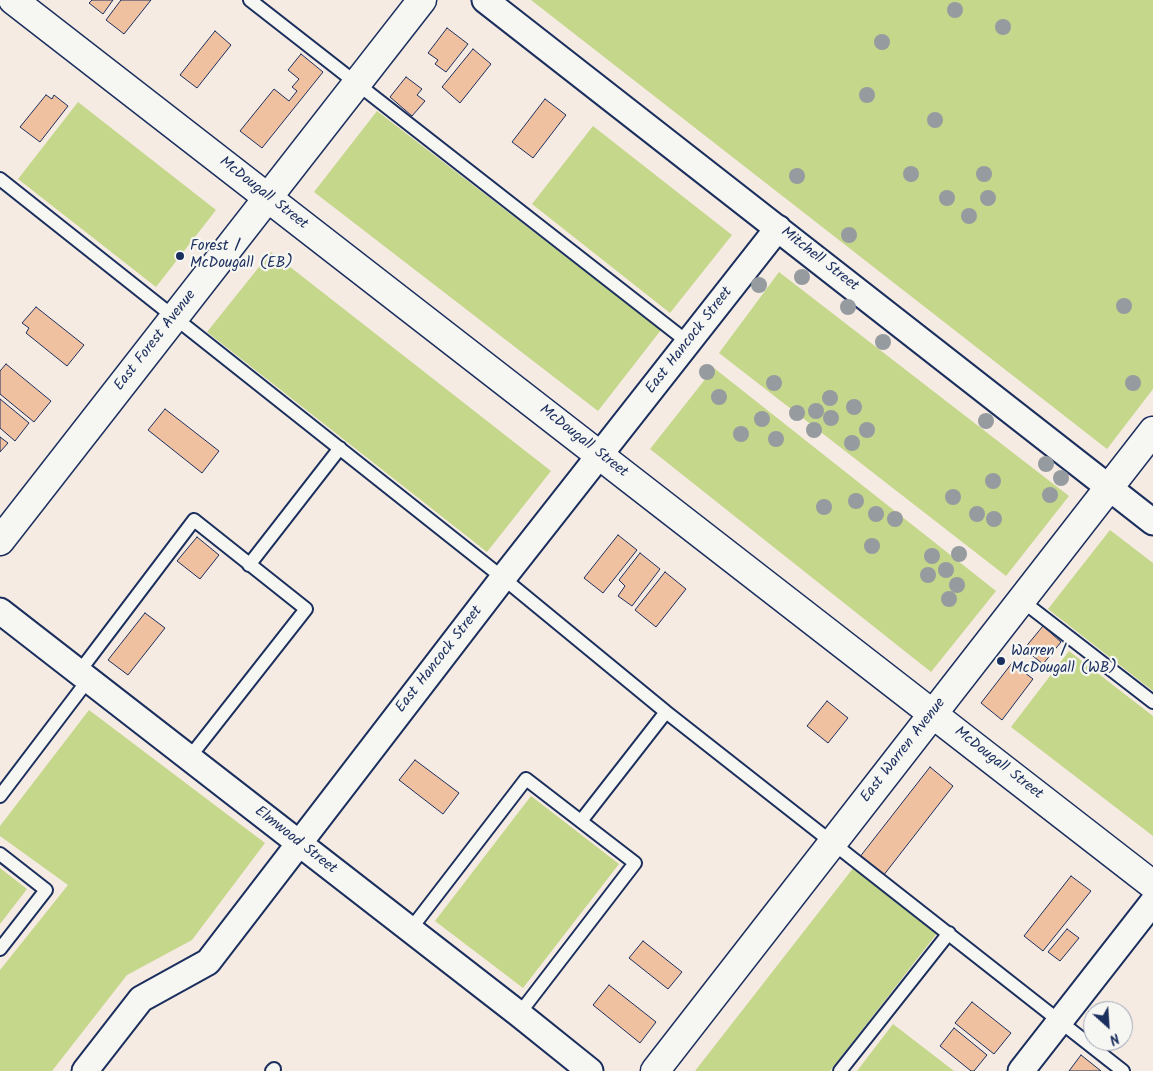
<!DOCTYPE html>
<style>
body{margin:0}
#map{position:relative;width:1153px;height:1071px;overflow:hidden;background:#f5ebe2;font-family:Kalam,sans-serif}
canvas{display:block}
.north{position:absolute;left:1083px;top:1001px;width:50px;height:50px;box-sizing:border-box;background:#f6f6f2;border:1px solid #9ea6b7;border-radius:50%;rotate:154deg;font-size:14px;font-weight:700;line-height:20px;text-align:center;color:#1b2f5e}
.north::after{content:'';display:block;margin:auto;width:18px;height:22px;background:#1b2f5e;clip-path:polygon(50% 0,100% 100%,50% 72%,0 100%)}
</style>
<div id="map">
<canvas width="1153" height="1071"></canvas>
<div class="north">N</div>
</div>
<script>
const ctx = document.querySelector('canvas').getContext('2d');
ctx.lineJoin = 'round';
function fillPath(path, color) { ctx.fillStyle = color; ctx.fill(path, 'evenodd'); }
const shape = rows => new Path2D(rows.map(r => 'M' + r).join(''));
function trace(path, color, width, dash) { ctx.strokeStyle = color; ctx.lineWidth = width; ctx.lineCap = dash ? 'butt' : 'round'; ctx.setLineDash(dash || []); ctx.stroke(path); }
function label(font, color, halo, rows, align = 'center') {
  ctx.font = font + ' Kalam,sans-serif'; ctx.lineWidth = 4.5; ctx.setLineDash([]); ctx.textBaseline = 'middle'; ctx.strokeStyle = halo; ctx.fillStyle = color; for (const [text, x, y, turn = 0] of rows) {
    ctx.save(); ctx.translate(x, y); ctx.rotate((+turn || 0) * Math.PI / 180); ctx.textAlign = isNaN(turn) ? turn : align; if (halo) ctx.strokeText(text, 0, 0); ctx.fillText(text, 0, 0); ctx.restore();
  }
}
fillPath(shape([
 [531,0,1153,0,1153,389,1107,449],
 [78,102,216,210,156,287,18,179],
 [377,111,661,330,598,411,314,192],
 [593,126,732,235,670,313,532,204],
 [271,252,551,471,487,552,207,332],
 [779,272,1069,496,1006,576,719,353],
 [714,368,996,591,931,672,650,449],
 [1110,530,1153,563,1153,691,1048,609],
 [1069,651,1153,716,1153,836,1011,727],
 [89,710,265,843,192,940,127,975,52,1071,0,1071,0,970,68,885,0,836,0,826],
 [531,796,619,864,523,988,435,921],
 [854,867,938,932,830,1071,695,1071],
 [0,868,27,889,0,924],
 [893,1024,954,1071,857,1071]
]), '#c5d78b');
const building = shape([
 [92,0,113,0,103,14,89,3,92,0],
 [121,0,151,0,124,34,106,20,121,0],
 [447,28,468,44,446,72,435,64,438,60,428,53,447,28],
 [215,31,231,45,197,88,180,75,215,31],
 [473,49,491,64,460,103,442,87,473,49],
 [301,54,323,72,262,148,240,131,274,89,289,101,297,91,292,87,299,79,288,70,301,54],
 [406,77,422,89,417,95,425,101,412,116,390,97,406,77],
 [46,95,52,99,54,95,68,106,40,142,20,127,46,95],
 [545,99,566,115,533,158,512,142,545,99],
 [36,307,84,345,67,366,26,333,29,328,22,323,36,307],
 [6,364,51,401,34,422,0,394,0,371,6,364],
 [0,399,29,423,15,441,0,428,0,399],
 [165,409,219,451,202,473,148,430,165,409],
 [0,437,8,443,0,452,0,437],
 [618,535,637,550,603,593,584,578,618,535],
 [197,537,219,555,200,579,177,561,197,537],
 [640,553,660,569,632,606,618,596,625,586,619,580,640,553],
 [665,572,686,589,656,627,635,610,665,572],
 [145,613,165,628,128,675,108,660,145,613],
 [1043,626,1061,642,1043,664,1024,649,1043,626],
 [1012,663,1033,679,1002,720,981,703,1012,663],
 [827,701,848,718,828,743,807,726,827,701],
 [415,760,459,793,443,814,399,780,415,760],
 [930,767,953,786,883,876,859,858,930,767],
 [1071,876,1091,891,1043,951,1024,936,1071,876],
 [1067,929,1079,938,1060,961,1048,952,1067,929],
 [643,941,682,972,668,989,629,958,643,941],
 [609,985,656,1022,640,1043,593,1005,609,985],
 [972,1002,1011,1033,994,1054,955,1023,972,1002],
 [954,1028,987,1055,974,1071,971,1071,940,1046,954,1028],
 [1081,1055,1101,1071,1069,1071,1081,1055]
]);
fillPath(building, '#f0c1a0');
trace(building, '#1b2f5e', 1);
const service = shape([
 [250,0,689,343],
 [0,179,503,578,666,712,1123,1071],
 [249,565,340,448],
 [1021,600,1153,702],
 [79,672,194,520,306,609,189,758],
 [0,796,88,680],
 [581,821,666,712],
 [0,854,46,890,0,949],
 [410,930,526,779,635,863,519,1014],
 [272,1071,274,1069],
 [840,1071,949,933]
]);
const minor = shape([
 [485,0,1153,522],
 [0,611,519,1014,590,1071],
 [85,1071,141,999,208,962,503,578,778,228],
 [1021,1071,1153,902]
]);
const tertiary = shape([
 [13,0,1153,885]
]);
const secondary = shape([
 [0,541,422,0],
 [655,1071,1153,431]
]);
trace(service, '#1b2f5e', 16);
trace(minor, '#1b2f5e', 29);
trace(tertiary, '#1b2f5e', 31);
trace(secondary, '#1b2f5e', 31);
trace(service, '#f6f6f2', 12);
trace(minor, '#f6f6f2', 25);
trace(tertiary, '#f6f6f2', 28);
trace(secondary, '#f6f6f2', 28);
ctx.fillStyle = '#959b9f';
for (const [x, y] of [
 [955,10],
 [1003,27],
 [882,42],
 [867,95],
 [935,120],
 [911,174],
 [984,174],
 [797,176],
 [947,198],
 [988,198],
 [969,216],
 [849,235],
 [802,277],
 [759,285],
 [1124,306],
 [848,307],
 [883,342],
 [707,372],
 [774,383],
 [1133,383],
 [719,397],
 [830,398],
 [854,407],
 [816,411],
 [797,413],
 [831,418],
 [762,419],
 [986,421],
 [814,430],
 [867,430],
 [741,434],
 [776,439],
 [852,443],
 [1046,464],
 [1061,478],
 [993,481],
 [1050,495],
 [953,497],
 [856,501],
 [824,507],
 [876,514],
 [977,514],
 [895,519],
 [994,519],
 [872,546],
 [959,554],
 [932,556],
 [946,570],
 [928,575],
 [957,585],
 [949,599]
]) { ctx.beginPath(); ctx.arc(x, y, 8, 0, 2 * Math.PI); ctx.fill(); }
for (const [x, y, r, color] of [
 [180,256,5,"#1b2f5e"],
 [1001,661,5,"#1b2f5e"]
]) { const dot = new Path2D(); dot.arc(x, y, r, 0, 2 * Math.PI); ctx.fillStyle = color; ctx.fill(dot); trace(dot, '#f6f6f2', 2); }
label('15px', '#1b2f5e', '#f6f6f2', [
 ["McDougall Street",263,194,38],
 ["Mitchell Street",819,260,38],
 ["East Forest Avenue",156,341,-52],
 ["East Hancock Street",690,341,-52],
 ["McDougall Street",583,442,38],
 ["East Hancock Street",440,660,-52],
 ["East Warren Avenue",904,751,-52],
 ["McDougall Street",998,764,38],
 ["Elmwood Street",295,841,38]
]);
label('15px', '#1b2f5e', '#f6f6f2', [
 ["Forest /",190,247],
 ["McDougall (EB)",190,264],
 ["Warren /",1011,652],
 ["McDougall (WB)",1011,669]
], 'left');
</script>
